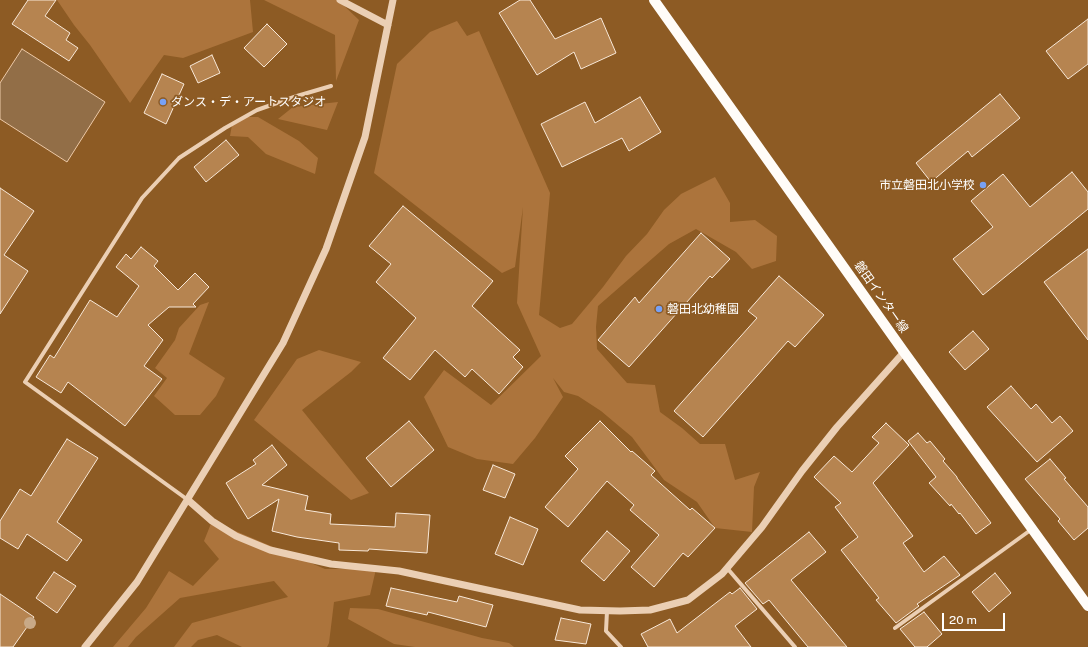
<!DOCTYPE html>
<meta charset="utf-8">
<style>
body{margin:0}
#map{position:relative;width:1088px;height:647px;overflow:hidden;background:#8d5b24;font-family:"Public Sans",sans-serif}
canvas{display:block}
.scale{position:absolute;left:942px;top:613px;width:63px;height:18px;box-sizing:border-box;border:2px solid #fff;border-top:0;padding-left:5px;font-size:12px;line-height:14px;white-space:nowrap;color:#fff;-webkit-text-stroke:3px #8d5b24;paint-order:stroke}
</style>
<div id="map">
<canvas width="1088" height="647"></canvas>
<div class="scale">20 m</div>
</div>
<script>
const ctx = document.querySelector('canvas').getContext('2d');
ctx.lineJoin = 'round';
function fillPath(path, color) { ctx.fillStyle = color; ctx.fill(path, 'evenodd'); }
const shape = rows => new Path2D(rows.map(r => 'M' + r).join(''));
function trace(path, color, width, dash) { ctx.strokeStyle = color; ctx.lineWidth = width; ctx.lineCap = dash ? 'butt' : 'round'; ctx.setLineDash(dash || []); ctx.stroke(path); }
function label(font, color, halo, rows, align = 'center') {
  ctx.font = font + ' "Public Sans","Noto Sans JP",sans-serif'; ctx.lineWidth = 3.5; ctx.setLineDash([]); ctx.textBaseline = 'middle'; ctx.strokeStyle = halo; ctx.fillStyle = color; for (const [text, x, y, turn = 0] of rows) {
    ctx.save(); ctx.translate(x, y); ctx.rotate((+turn || 0) * Math.PI / 180); ctx.textAlign = isNaN(turn) ? turn : align; if (halo) ctx.strokeText(text, 0, 0); ctx.fillText(text, 0, 0); ctx.restore();
  }
}
fillPath(shape([
 [57,0,250,0,253,32,183,58,164,55,130,103,90,45,74,25],
 [264,0,338,0,359,20,336,81,335,35],
 [457,21,467,36,479,31,550,193,539,315,560,328,572,324,603,287,626,256,647,234,664,210,681,194,715,177,730,203,730,222,755,220,777,236,776,261,752,269,736,252,696,229,669,244,598,306,596,327,597,349,627,383,655,385,660,412,682,428,700,444,725,444,735,480,760,472,754,487,752,532,715,528,697,502,664,480,632,437,601,411,578,396,564,392,553,378,563,397,535,438,513,464,477,459,448,447,424,397,444,370,491,405,541,356,517,303,523,207,515,267,502,273,374,173,397,64,430,32],
 [338,102,327,130,278,119,293,107],
 [247,117,258,117,299,141,318,158,315,174,266,154,248,137,230,136,232,125],
 [209,302,189,354,225,378,216,396,200,415,175,415,154,396,167,378,155,368,175,340,179,328,200,305],
 [319,350,361,362,351,372,302,410,369,493,351,500,254,420,297,359],
 [212,521,325,569,376,569,370,595,334,602,329,643,327,647,242,647,217,635,198,640,191,647,174,647,192,623,288,597,274,581,180,598,136,637,128,647,113,647,146,608,169,571,193,586,219,559,204,541],
 [350,608,378,609,482,638,509,643,514,647,415,647,394,644,348,619]
]), '#ac743c');
const water = shape([
 [22,49,105,102,67,162,0,119,0,83,22,49]
]);
fillPath(water, '#926e47');
trace(water, '#ecc9a8', 1);
const building = shape([
 [28,0,56,0,45,16,70,33,66,40,78,48,69,61,12,24,28,0],
 [520,0,530,0,555,39,601,18,616,53,581,69,574,52,537,75,499,13,520,0],
 [1088,19,1088,64,1068,79,1046,51,1088,19],
 [267,24,287,44,264,67,244,48,267,24],
 [212,55,220,73,198,83,190,66,212,55],
 [162,74,184,84,166,124,144,113,162,74],
 [1000,94,1020,118,972,157,968,151,931,182,916,163,1000,94],
 [640,97,661,132,629,151,622,138,562,167,541,124,585,102,595,123,640,97],
 [226,140,239,155,206,182,194,167,226,140],
 [1072,172,1088,192,1088,209,983,295,953,259,993,227,971,201,1003,174,1030,207,1072,172],
 [0,188,34,211,4,255,28,271,0,314,0,188],
 [403,206,493,281,472,306,520,350,513,357,523,367,499,394,472,369,465,377,435,350,410,380,383,358,416,318,376,282,391,264,369,246,403,206],
 [701,233,730,259,712,278,710,276,629,367,598,340,635,297,639,303,701,233],
 [141,247,158,261,154,266,178,290,195,273,209,287,193,304,196,307,169,307,148,325,163,340,144,366,162,379,125,426,68,382,61,393,36,377,50,355,54,358,90,300,117,317,139,286,116,267,126,254,131,259,141,247],
 [1088,249,1088,340,1044,282,1088,249],
 [779,276,824,315,795,347,788,341,703,437,674,411,757,318,748,311,779,276],
 [973,331,989,349,965,370,949,352,973,331],
 [1011,386,1031,409,1036,404,1052,423,1060,416,1073,431,1037,462,987,407,1011,386],
 [409,421,434,450,391,487,366,458,409,421],
 [600,421,631,452,632,451,655,471,651,475,690,510,692,508,715,528,688,557,683,553,654,587,631,567,659,535,630,510,634,505,607,481,568,527,545,507,578,469,565,456,600,421],
 [886,423,909,445,873,483,913,536,903,543,924,572,944,556,960,575,917,604,919,606,896,623,876,600,879,598,841,550,858,537,835,507,841,503,814,477,834,456,852,472,879,443,872,437,886,423],
 [918,433,927,443,930,441,945,459,943,461,957,477,957,478,991,523,976,534,960,513,959,514,951,504,950,506,929,483,936,477,908,441,918,433],
 [67,439,98,458,57,522,82,540,67,561,27,534,18,549,0,538,0,521,20,489,31,496,67,439],
 [272,445,287,465,262,485,308,496,305,510,331,514,330,524,395,527,396,513,430,515,427,553,369,549,368,551,339,550,339,543,297,537,272,531,279,499,248,519,226,483,256,464,253,460,272,445],
 [1050,459,1066,478,1064,479,1088,507,1088,528,1074,540,1058,521,1060,519,1025,479,1050,459],
 [493,465,515,474,505,498,483,490,493,465],
 [510,517,538,529,523,565,495,554,510,517],
 [607,531,630,551,604,581,581,561,607,531],
 [809,532,826,552,791,580,847,647,808,647,769,600,763,604,745,583,809,532],
 [54,572,76,586,57,613,36,598,54,572],
 [995,573,1011,593,989,612,972,592,995,573],
 [391,588,457,602,459,596,493,605,486,627,428,612,427,615,386,606,391,588],
 [740,588,757,609,735,626,751,647,648,647,641,634,670,619,677,633,730,592,732,594,740,588],
 [0,594,34,617,13,647,0,647,0,594],
 [924,612,942,634,927,647,915,647,900,629,924,612],
 [561,618,591,624,586,644,555,640,561,618]
]);
fillPath(building, '#b68450');
trace(building, '#f8e8d8', 1);
trace(shape([
 [188,500,25,382,142,198,179,158,225,128,257,110,297,96,331,86],
 [727,568,795,647],
 [607,611,606,631,621,647],
 [895,628,1032,529]
]), '#ebcfb4', 4);
trace(shape([
 [340,0,388,25],
 [188,500,212,521,236,536,270,550,331,564,399,571,580,610,620,611,650,610,688,600,722,574,762,527,802,471,837,427,904,352],
 [85,647,137,582,283,343,326,249,365,137,393,0]
]), '#ebcfb4', 7);
trace(shape([
 [654,0,904,352,1088,606]
]), '#fffcf8', 10);
ctx.fillStyle = '#c8a987';
for (const [x, y] of [
 [30,623]
]) { ctx.beginPath(); ctx.arc(x, y, 6, 0, 2 * Math.PI); ctx.fill(); }
for (const [x, y, r, color] of [
 [163,102,4,"#77a1f5"],
 [983,185,4,"#77a1f5"],
 [659,309,4,"#77a1f5"]
]) { const dot = new Path2D(); dot.arc(x, y, r, 0, 2 * Math.PI); ctx.fillStyle = color; ctx.fill(dot); trace(dot, '#8d5b24', 1.5); }
label('12px', '#fff', '#8d5b24', [
 ["ダンス・デ・アートスタジオ",171,102],
 ["市立磐田北小学校",975,185,"right"],
 ["磐田北幼稚園",667,309]
], 'left');
label('12px', '#fff', '#8d5b24', [
 ["磐田インター線",881,297,55]
]);
</script>
